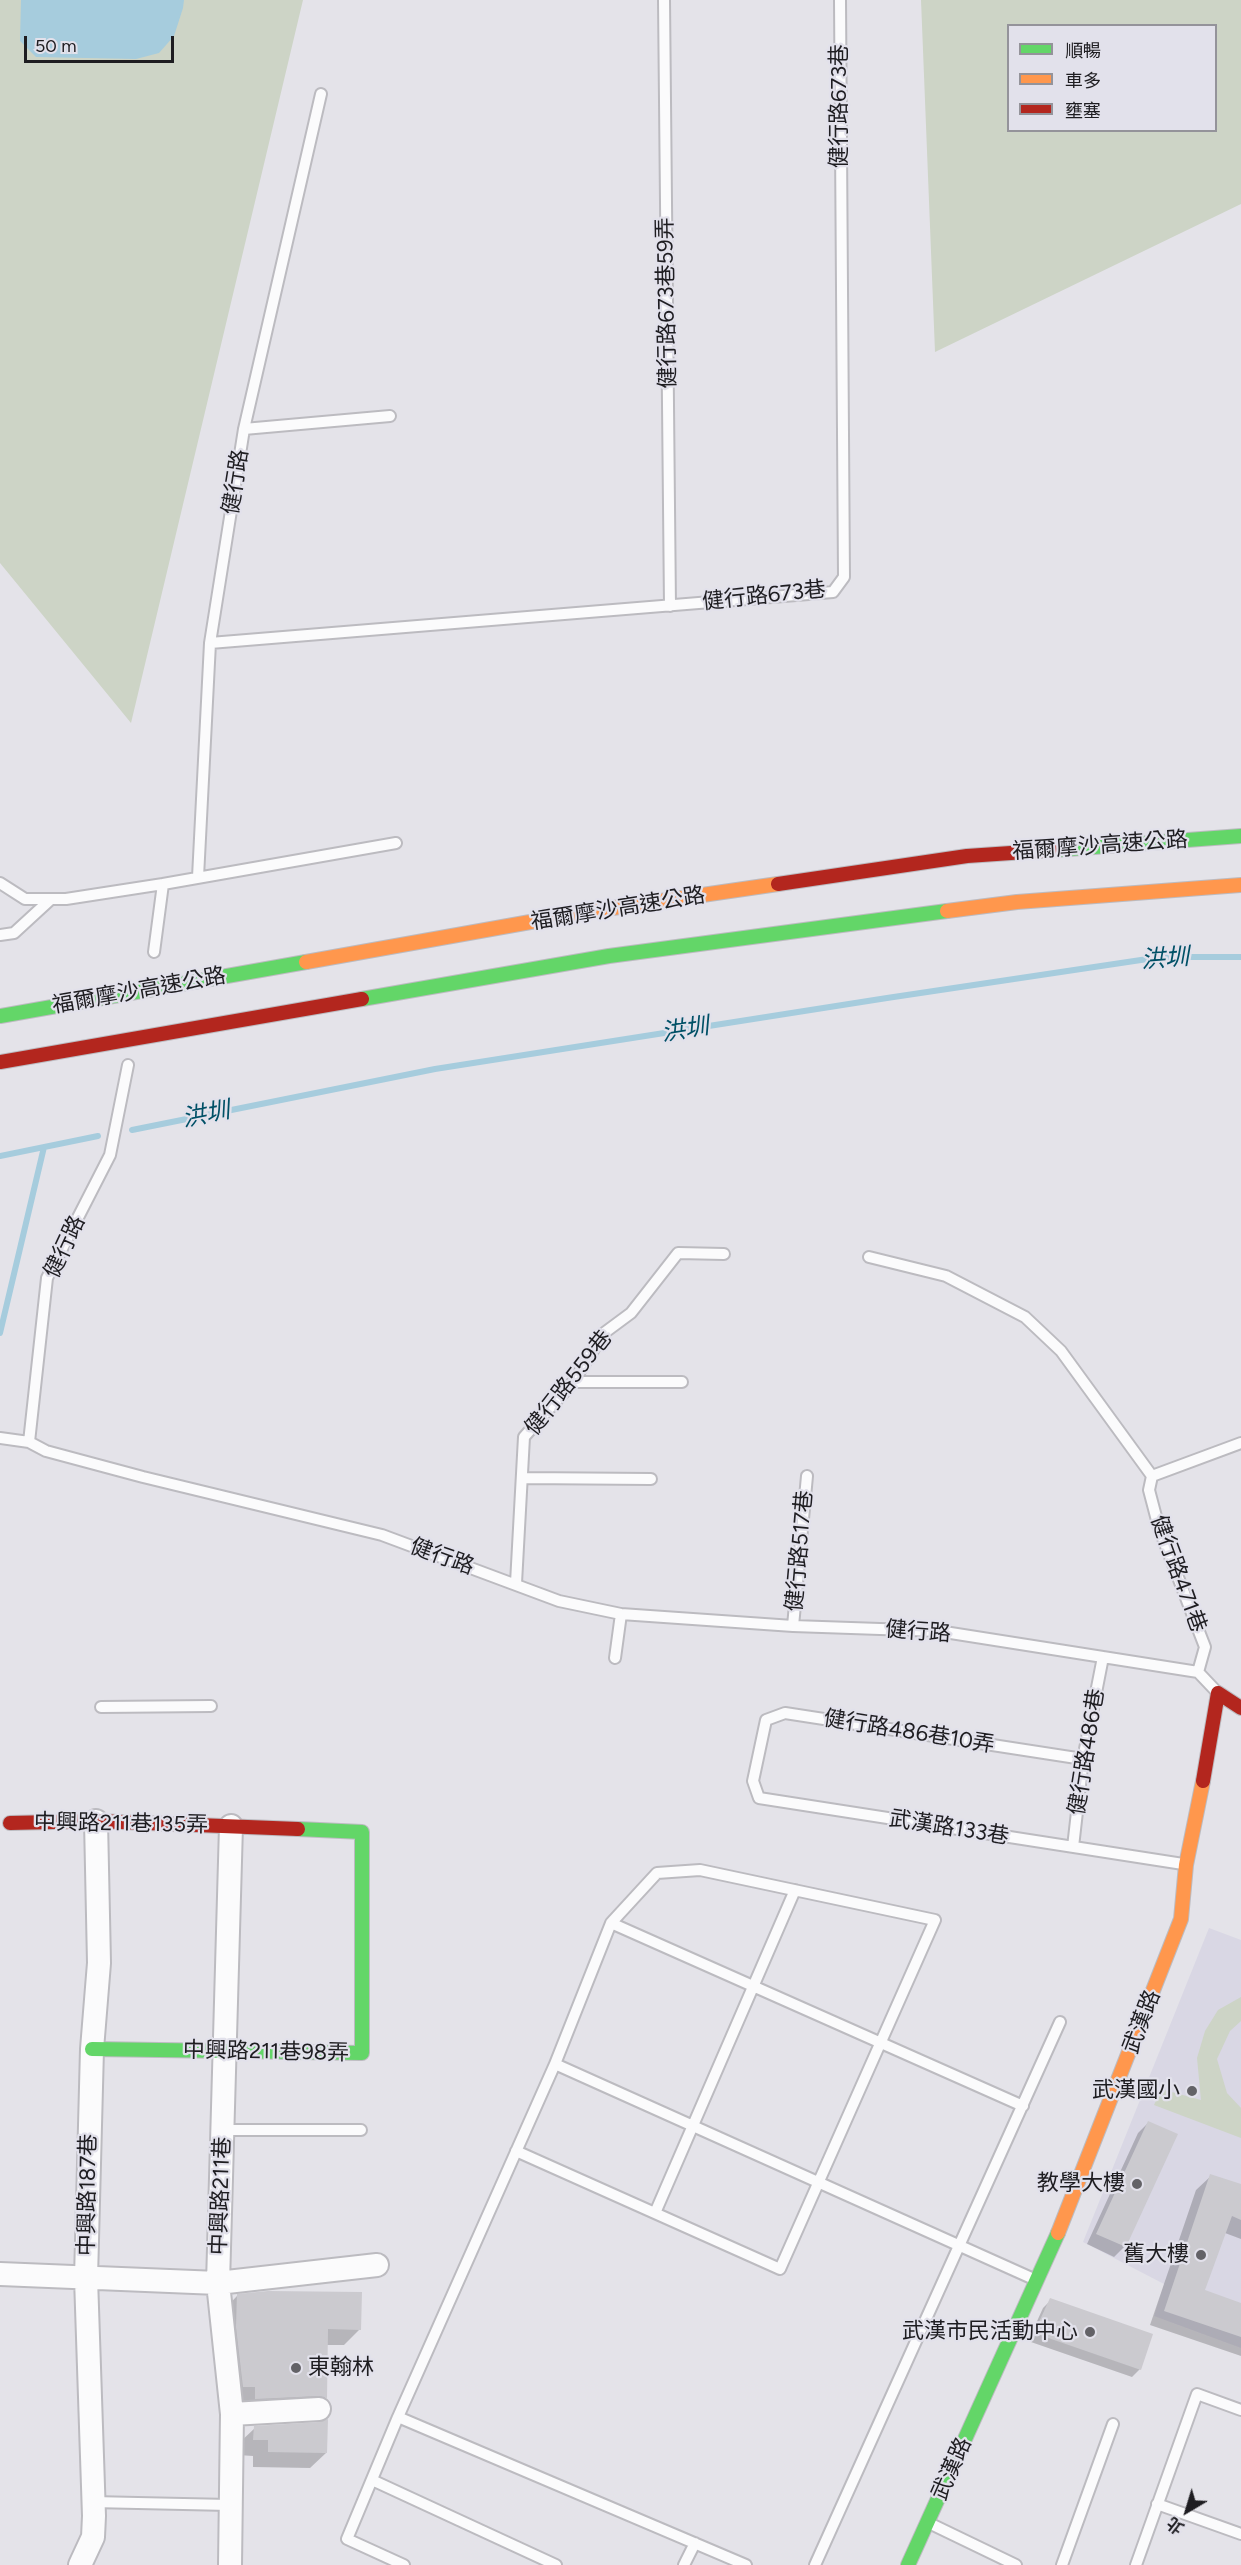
<!DOCTYPE html>
<meta charset="utf-8">
<style>
body{margin:0}
#map{position:relative;width:1241px;height:2565px;overflow:hidden;background:#e4e3e9;font-family:Figtree,"Noto Sans TC",sans-serif}
canvas{display:block}
.legend{position:absolute;left:1007px;top:24px;width:210px;height:108px;box-sizing:border-box;background:#e2e1eb;border:2px solid #94939a;margin:0;padding:8px 10px;list-style:none;font-size:18px;color:#1e1d21}
.legend li{display:flex;align-items:center;gap:12px;height:30px}
.legend b{width:30px;border:2px solid #94939a}
.north{position:absolute;left:1157px;top:2481px;width:60px;height:60px;-webkit-text-stroke:4px #e2e1eb;paint-order:stroke;rotate:218deg;font-size:16px;font-weight:700;line-height:24px;text-align:center;color:#1e1d21}
.north::after{content:'';display:block;margin:auto;width:21px;height:27px;background:#1e1d21;clip-path:polygon(50% 0,100% 100%,50% 72%,0 100%)}
.scale{position:absolute;left:24px;top:36px;width:150px;height:27px;box-sizing:border-box;border:3px solid #1e1d21;border-top:0;padding-left:8px;font-size:18px;line-height:21px;white-space:nowrap;color:#1e1d21;-webkit-text-stroke:4px #e2e1eb;paint-order:stroke}
</style>
<div id="map">
<canvas width="1241" height="2565"></canvas>
<ul class="legend">
<li><b style="height:8px;background:#63d668"></b>順暢</li>
<li><b style="height:8px;background:#ff974d"></b>車多</li>
<li><b style="height:8px;background:#b3261e"></b>壅塞</li>
</ul>
<div class="north">北</div>
<div class="scale">50 m</div>
</div>
<script>
const ctx = document.querySelector('canvas').getContext('2d');
ctx.lineJoin = 'round';
function fillPath(path, color) { ctx.fillStyle = color; ctx.fill(path, 'evenodd'); }
const shape = rows => new Path2D(rows.map(r => 'M' + r).join(''));
function trace(path, color, width, dash) { ctx.strokeStyle = color; ctx.lineWidth = width; ctx.lineCap = dash ? 'butt' : 'round'; ctx.setLineDash(dash || []); ctx.stroke(path); }
function label(font, color, halo, rows, align = 'center') {
  ctx.font = font + ' Figtree,"Noto Sans TC",sans-serif'; ctx.lineWidth = 4.5; ctx.setLineDash([]); ctx.textBaseline = 'middle'; ctx.strokeStyle = halo; ctx.fillStyle = color; for (const [text, x, y, turn = 0] of rows) {
    ctx.save(); ctx.translate(x, y); ctx.rotate((+turn || 0) * Math.PI / 180); ctx.textAlign = isNaN(turn) ? turn : align; if (halo) ctx.strokeText(text, 0, 0); ctx.fillText(text, 0, 0); ctx.restore();
  }
}
fillPath(shape([
 [1209,1928,1241,1940,1241,2348,1154,2316,1164,2284,1083,2242]
]), '#d9d7e4');
fillPath(shape([
 [0,0,303,0,131,723,0,563],
 [921,0,1241,0,1241,204,935,352],
 [1008,26,1216,26,1216,130,1008,130],
 [1241,1997,1241,2021,1230,2031,1217,2059,1227,2093,1241,2108,1241,2138,1154,2105,1161,2089,1201,2100,1197,2058,1205,2031,1218,2010]
]), '#cdd4c6');
fillPath(shape([
 [21,0,184,0,183,8,174,36,159,53,136,59,36,57,20,41]
]), '#a6ccdd');
fillPath(shape([
 [1148,2123,1125,2246,1114,2257,1087,2244,1138,2133],
 [1211,2176,1241,2186,1241,2239,1225,2233,1203,2291,1241,2305,1241,2356,1150,2325,1196,2190],
 [237,2296,360,2329,344,2345,326,2345,325,2398,310,2413,240,2414,222,2312],
 [1051,2300,1140,2369,1132,2377,1028,2341,1043,2308],
 [255,2428,326,2453,310,2468,253,2467,253,2456,238,2455,239,2443]
]), '#0003');
trace(shape([
 [132,1130,435,1069,887,998,1161,957,1241,957],
 [0,1156,98,1136],
 [0,1333,44,1147]
]), '#a6ccdd', 6);
fillPath(shape([
 [1148,2121,1178,2134,1126,2247,1096,2234],
 [1210,2174,1241,2184,1241,2220,1232,2216,1205,2290,1241,2303,1241,2337,1164,2311],
 [268,2291,362,2292,361,2330,328,2329,327,2398,318,2396,255,2399,255,2387,243,2387,236,2327,237,2294],
 [1050,2298,1153,2334,1141,2370,1034,2333],
 [328,2419,327,2453,268,2452,268,2440,253,2440,254,2426,320,2422]
]), '#cbcacf');
const lane = shape([
 [664,0,670,606],
 [244,429,390,416],
 [210,643,833,592,844,577,840,0],
 [198,877,210,643,244,429,321,94],
 [0,883,25,899,66,899,163,884],
 [0,935,14,933,51,899],
 [154,952,163,884,396,843],
 [128,1065,110,1155,47,1278,29,1442,46,1451,143,1477,382,1535,559,1601,621,1614,793,1626,938,1631,1198,1672,1216,1691],
 [869,1257,946,1276,1025,1317,1061,1351,1152,1476],
 [573,1382,682,1382],
 [0,1438,29,1442],
 [1152,1476,1149,1490,1159,1528,1205,1647,1198,1672],
 [1152,1476,1241,1443],
 [522,1478,651,1479],
 [516,1583,524,1437,573,1382,604,1333,631,1313,678,1253,724,1254],
 [793,1626,807,1476],
 [615,1658,621,1614],
 [101,1707,211,1706],
 [1083,1759,785,1713,766,1720,753,1781,759,1798,1183,1864],
 [1073,1847,1083,1759,1103,1657],
 [555,2064,398,2417,746,2565],
 [1023,2106,611,1923,555,2064,1036,2280],
 [223,2130,361,2130],
 [516,2151,780,2269,935,1920,700,1870,657,1873,611,1923],
 [655,2213,795,1890],
 [398,2417,347,2539,404,2565],
 [372,2480,556,2565],
 [92,2502,229,2505],
 [1157,2504,1241,2534],
 [931,2524,1016,2565],
 [684,2565,695,2543],
 [815,2565,1060,2022],
 [1062,2565,1113,2424],
 [1136,2565,1197,2394,1241,2410]
]);
const street = shape([
 [0,2274,218,2283,377,2265],
 [232,2414,319,2409],
 [80,2565,93,2537,94,2516,86,2278,92,2049,99,1963,96,1821],
 [230,2565,232,2414,218,2283,231,1826]
]);
const fast = shape([
 [1055,850,1241,836],
 [362,999,609,956,947,911],
 [0,1016,306,962],
 [92,2049,362,2053,362,1832,298,1829],
 [908,2565,1058,2233]
]);
const slow = shape([
 [947,911,1017,902,1241,885],
 [306,962,592,911,778,884],
 [1058,2233,1181,1919,1186,1865,1203,1781]
]);
const jam = shape([
 [778,884,967,856,1055,850],
 [0,1062,362,999],
 [1203,1781,1218,1693,1241,1708],
 [10,1823,96,1821,298,1829]
]);
trace(lane, '#bcbbc0', 14);
trace(street, '#bcbbc0', 26);
trace(fast, '#bcbbc0', 16);
trace(slow, '#bcbbc0', 16);
trace(jam, '#bcbbc0', 16);
trace(lane, '#fbfbfc', 10);
trace(street, '#fbfbfc', 22);
trace(fast, '#63d668', 14);
trace(slow, '#ff974d', 14);
trace(jam, '#b3261e', 14);
for (const [x, y, r, color] of [
 [1192,2091,6,"#636267"],
 [1137,2184,6,"#636267"],
 [1201,2255,6,"#636267"],
 [1090,2332,6,"#636267"],
 [296,2368,6,"#636267"]
]) { const dot = new Path2D(); dot.arc(x, y, r, 0, 2 * Math.PI); ctx.fillStyle = color; ctx.fill(dot); trace(dot, '#e2e1eb', 2); }
label('22px', '#1e1d21', '#e2e1eb', [
 ["健行路673巷",840,106,-90],
 ["健行路673巷59弄",667,303,-91],
 ["健行路",236,482,-81],
 ["健行路673巷",764,596,-6],
 ["福爾摩沙高速公路",1100,846,-4],
 ["福爾摩沙高速公路",618,909,-9],
 ["福爾摩沙高速公路",139,991,-10],
 ["健行路",65,1247,-65],
 ["健行路559巷",569,1383,-52],
 ["健行路517巷",800,1551,-85],
 ["健行路",442,1557,20],
 ["健行路471巷",1178,1574,70],
 ["健行路",918,1632,4],
 ["健行路486巷10弄",909,1732,9],
 ["健行路486巷",1087,1752,-81],
 ["中興路211巷135弄",121,1824,1],
 ["武漢路133巷",949,1828,9],
 ["武漢路",1142,2022,-69],
 ["中興路211巷98弄",266,2052,1],
 ["中興路187巷",88,2195,-89],
 ["中興路211巷",221,2196,-88],
 ["武漢路",952,2469,-66]
]);
label('22px', '#1e1d21', '#e2e1eb', [
 ["武漢國小",1180,2091],
 ["教學大樓",1125,2184],
 ["舊大樓",1189,2255],
 ["武漢市民活動中心",1078,2332],
 ["東翰林",308,2368,"left"]
], 'right');
label('italic 24px', '#005066', '#e2e1eb', [
 ["洪圳",1165,959,-4],
 ["洪圳",685,1030,-9],
 ["洪圳",206,1115,-11]
]);
</script>
